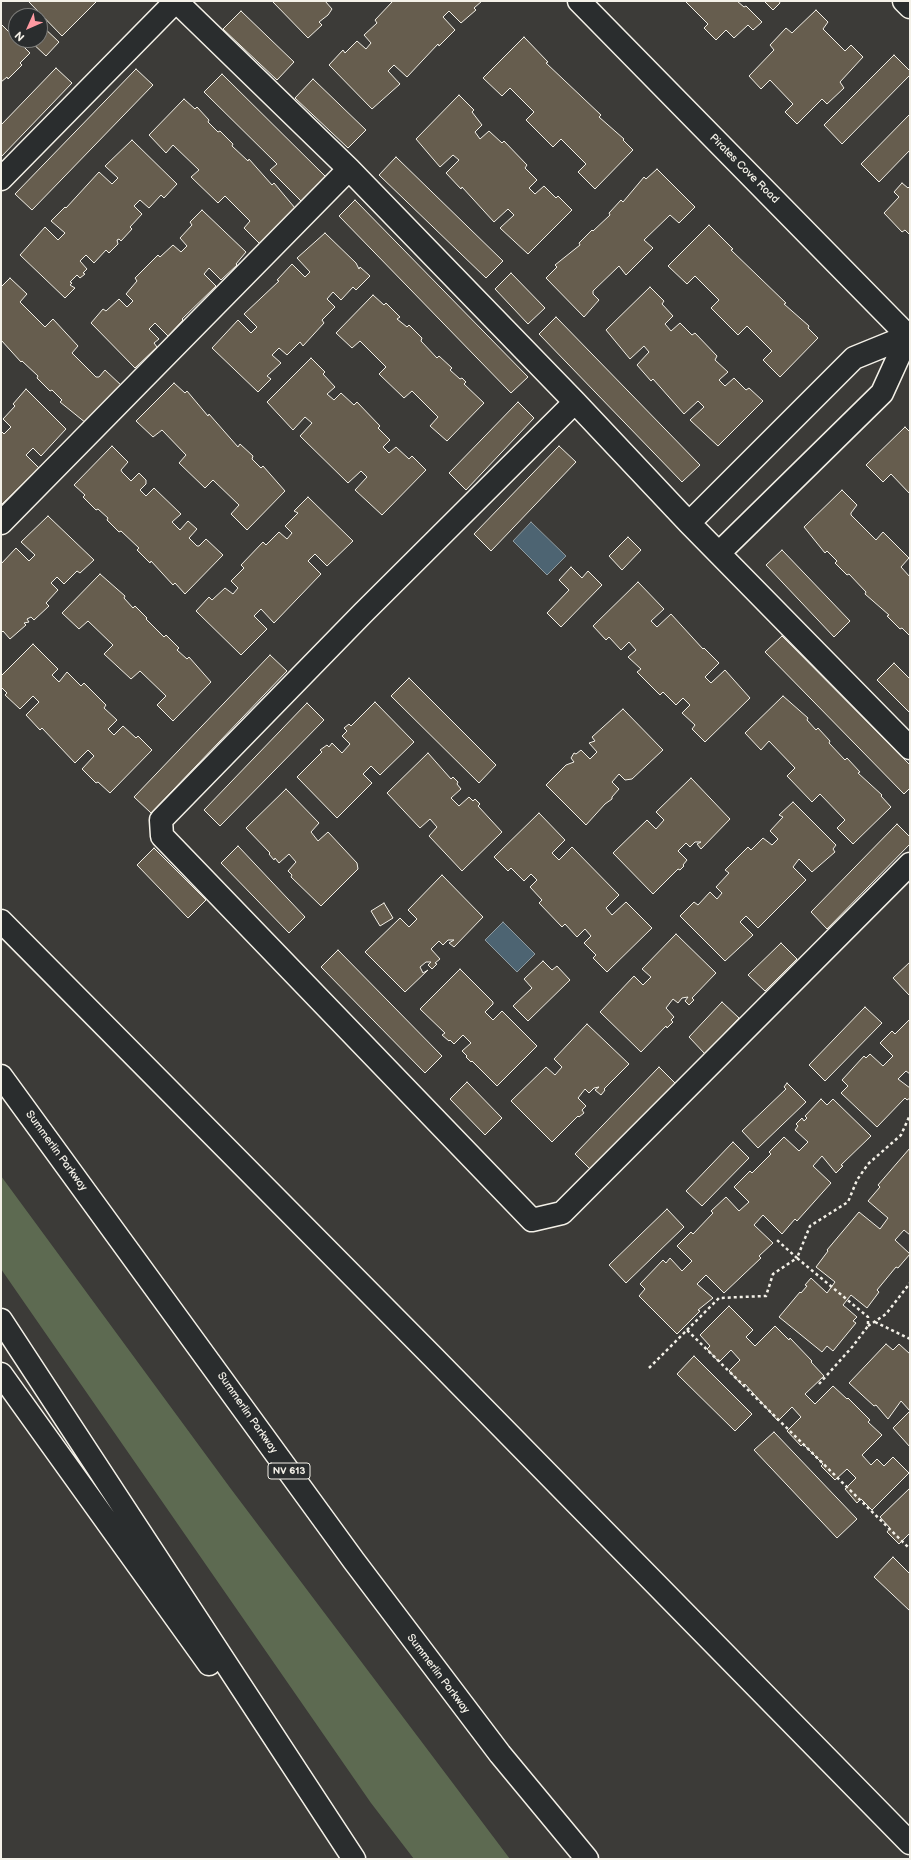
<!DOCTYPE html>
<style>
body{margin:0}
#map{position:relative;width:911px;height:1860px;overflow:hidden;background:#3c3b38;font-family:"Balsamiq Sans",sans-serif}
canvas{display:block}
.frame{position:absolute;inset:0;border:2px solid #f4f1e8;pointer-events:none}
.north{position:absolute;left:8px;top:8px;width:40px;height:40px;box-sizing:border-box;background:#2a2d2e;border:1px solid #7b7b78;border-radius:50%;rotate:225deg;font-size:11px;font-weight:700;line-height:16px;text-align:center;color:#f4f1e8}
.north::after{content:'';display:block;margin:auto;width:14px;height:18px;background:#ff9aa2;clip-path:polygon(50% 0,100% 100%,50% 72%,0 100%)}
</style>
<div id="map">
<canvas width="911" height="1860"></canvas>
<div class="frame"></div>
<div class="north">N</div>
</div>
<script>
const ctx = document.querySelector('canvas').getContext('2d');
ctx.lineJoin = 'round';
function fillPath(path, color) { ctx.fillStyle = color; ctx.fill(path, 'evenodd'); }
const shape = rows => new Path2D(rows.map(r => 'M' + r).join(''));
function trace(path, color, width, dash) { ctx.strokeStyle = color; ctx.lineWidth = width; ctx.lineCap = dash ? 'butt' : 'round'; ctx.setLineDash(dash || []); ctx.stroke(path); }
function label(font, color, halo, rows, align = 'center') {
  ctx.font = font + ' "Balsamiq Sans",sans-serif'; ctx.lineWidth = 3; ctx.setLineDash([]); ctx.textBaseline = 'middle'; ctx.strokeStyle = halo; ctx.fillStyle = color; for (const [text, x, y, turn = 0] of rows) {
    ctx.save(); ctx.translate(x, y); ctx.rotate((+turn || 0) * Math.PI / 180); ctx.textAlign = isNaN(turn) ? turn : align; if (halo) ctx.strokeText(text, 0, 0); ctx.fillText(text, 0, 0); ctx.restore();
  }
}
fillPath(shape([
 [1,1176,231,1489,510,1859,414,1859,371,1803,1,1269]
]), '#5d6a51');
const water = shape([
 [531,522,566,556,547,575,513,541,531,522],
 [503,922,535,954,517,972,485,940,503,922]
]);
fillPath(water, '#4d6472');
trace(water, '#909ca1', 1);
const building = shape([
 [28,1,97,1,62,36,28,1],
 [272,1,325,1,332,9,328,15,319,22,322,25,308,38,272,1],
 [393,1,482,1,474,8,476,10,461,23,449,11,443,17,455,30,439,46,438,44,407,77,394,65,388,71,400,84,372,109,329,65,343,50,345,53,357,41,366,49,371,43,364,35,377,23,375,20,393,1],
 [685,1,737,1,744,7,746,6,762,22,753,30,748,25,734,38,726,30,716,40,704,28,708,24,685,1],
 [764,1,779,1,780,3,773,10,764,1],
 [816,10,828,22,823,29,845,51,851,45,863,57,840,82,844,88,827,104,822,99,797,124,785,112,793,104,770,80,761,89,749,76,774,50,770,45,786,28,792,33,816,10],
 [241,11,294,62,277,80,223,29,241,11],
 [1,24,30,53,20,63,22,65,8,79,7,77,1,82,1,24],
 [40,24,59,42,46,56,29,40,40,40,40,24],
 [524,37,548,62,546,63,601,115,599,117,624,139,623,140,633,150,595,189,578,172,586,164,561,139,553,147,526,120,534,112,510,88,502,96,483,78,524,37],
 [894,55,910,71,910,75,842,144,824,125,894,55],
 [56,68,72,83,1,157,1,125,56,68],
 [136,69,153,85,32,210,15,194,136,69],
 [222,74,327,178,302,202,270,170,277,164,204,92,222,74],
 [313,79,366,130,348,148,295,98,313,79],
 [459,95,474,110,472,112,482,125,475,132,480,139,489,131,502,143,504,141,527,165,525,168,537,180,529,188,535,194,544,186,556,198,558,196,572,210,528,254,500,228,514,215,508,209,494,222,462,187,461,189,446,173,459,160,453,155,440,167,416,139,459,95],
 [184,99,195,109,197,107,209,120,208,122,218,132,220,131,233,144,232,146,248,161,249,159,272,185,274,183,295,208,260,244,244,228,250,221,225,196,218,203,191,177,199,170,173,145,166,153,149,135,184,99],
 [910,114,910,150,879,182,861,164,910,114],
 [132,140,177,184,164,198,161,195,149,208,140,200,134,206,142,214,130,227,132,229,121,241,119,239,117,240,118,244,109,253,106,250,94,263,86,255,80,261,87,269,83,273,85,274,80,278,77,275,70,282,72,283,70,285,75,288,65,298,20,255,45,227,58,240,65,233,51,221,65,207,66,208,99,172,112,184,118,178,105,166,132,140],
 [396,157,503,261,486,278,379,175,396,157],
 [657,169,695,207,679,223,670,215,644,240,653,248,626,275,619,266,593,291,593,294,599,300,584,317,546,278,557,267,555,265,580,245,579,243,592,230,593,231,610,215,609,213,621,200,623,202,644,177,646,179,657,169],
 [902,183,908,188,910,186,910,235,905,230,902,232,884,213,899,197,894,192,902,183],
 [355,200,528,377,511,393,339,216,355,200],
 [202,210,246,252,236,264,237,265,221,280,209,268,204,274,216,286,182,319,183,320,168,336,155,323,149,329,159,339,154,343,157,347,135,368,91,323,103,309,106,311,119,299,127,307,133,301,126,294,137,281,135,278,158,255,160,257,173,245,181,252,187,246,180,238,192,225,190,222,202,210],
 [709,225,733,249,731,250,786,303,784,304,809,326,808,328,818,338,780,377,763,360,772,351,747,326,738,335,711,308,719,300,695,276,687,284,668,266,709,225],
 [325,233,356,263,359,269,360,267,370,276,356,290,353,287,341,300,333,292,327,299,335,307,322,320,324,323,303,346,300,342,287,355,279,348,272,355,281,363,267,376,271,379,258,392,212,348,238,320,251,333,257,327,244,314,279,281,277,280,292,264,305,277,310,272,297,258,325,233],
 [511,273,545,308,528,324,495,289,511,273],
 [10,278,27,294,20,302,45,327,53,319,78,346,72,353,96,377,99,377,105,370,122,386,86,423,60,402,62,400,52,390,50,391,37,378,38,376,22,361,21,362,1,340,1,287,10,278],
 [650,287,664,301,662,304,673,316,665,324,671,331,680,323,692,335,695,333,717,356,715,360,728,372,719,380,725,386,734,378,746,390,749,388,763,401,718,446,690,420,704,407,698,401,684,414,653,379,651,381,637,365,649,352,644,346,630,359,606,330,650,287],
 [373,295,384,305,386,303,400,317,397,319,407,327,409,325,422,338,421,341,437,358,439,356,452,368,450,370,460,379,462,378,466,382,464,384,484,403,447,441,430,426,438,417,412,391,404,398,379,374,386,367,360,341,352,348,336,333,373,295],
 [556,317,700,465,682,482,539,334,556,317],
 [311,358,325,372,323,374,335,387,327,394,334,400,341,393,354,405,357,402,380,426,378,428,390,440,383,447,389,453,396,447,409,459,412,456,426,470,382,515,355,490,367,477,361,471,348,483,300,436,312,423,305,417,293,430,267,402,311,358],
 [174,383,185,393,187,391,208,416,209,414,238,447,240,444,253,456,252,459,261,468,263,466,285,491,247,530,231,514,239,505,213,480,205,488,179,463,186,455,162,430,153,437,136,421,174,383],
 [26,389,66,429,41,456,33,448,26,455,39,468,1,505,1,431,4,434,11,427,3,419,15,406,13,404,26,389],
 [518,402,534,418,466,490,449,473,518,402],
 [905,427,910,432,910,494,891,474,883,482,866,465,905,427],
 [112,446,128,462,121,470,122,472,131,481,139,473,146,480,146,484,140,490,146,496,154,488,181,514,172,522,180,530,188,521,197,529,189,538,197,546,199,546,206,539,223,555,185,594,175,583,173,585,151,561,150,563,137,550,139,548,121,531,119,532,107,520,108,518,98,509,96,510,83,497,85,495,74,485,112,446],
 [559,446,576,462,491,551,474,534,559,446],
 [842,490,857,505,851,513,851,515,876,540,883,532,909,558,901,567,910,577,910,636,902,628,900,629,887,616,889,615,865,594,866,592,849,574,847,575,835,563,837,561,827,551,825,553,804,527,842,490],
 [308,497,353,541,327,566,315,554,308,561,321,574,274,623,261,609,254,616,267,629,241,655,196,611,209,597,212,600,225,588,233,594,238,588,231,581,244,568,241,565,263,542,266,545,279,532,287,539,292,533,285,526,298,513,294,511,308,497],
 [48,516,94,560,80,573,77,571,64,584,57,577,51,583,58,590,46,603,49,606,34,620,31,617,27,619,29,622,24,623,26,625,10,639,3,631,1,633,1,564,16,548,29,561,35,555,21,542,48,516],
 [628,537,641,550,622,570,609,556,628,537],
 [782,550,850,621,834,637,766,565,782,550],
 [571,567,582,578,588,571,602,585,561,627,547,613,569,590,559,580,571,567],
 [100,574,125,596,124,598,133,608,135,606,147,618,146,619,164,637,166,635,179,648,177,650,187,659,189,657,211,682,173,721,157,705,166,696,140,671,131,679,104,654,113,645,88,621,79,629,62,613,100,574],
 [638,582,664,609,651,621,657,627,671,614,703,649,704,648,719,663,705,677,711,683,725,670,750,698,705,742,692,729,695,725,682,713,690,705,683,698,676,705,663,692,660,695,637,672,641,669,628,657,636,650,629,642,621,650,609,637,606,640,593,626,638,582],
 [782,636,910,765,910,788,904,794,765,652,782,636],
 [33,644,58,669,52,675,59,682,67,672,81,686,84,683,106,705,104,708,117,720,108,729,114,735,123,726,136,738,138,736,152,750,110,793,98,782,96,783,82,769,94,756,88,750,75,763,42,728,40,730,26,715,39,702,33,696,20,709,5,695,7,693,1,687,1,676,33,644],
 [270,655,287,671,151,813,134,797,270,655],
 [894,663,910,679,910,713,877,680,894,663],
 [409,678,496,765,479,783,391,696,409,678],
 [783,696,808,718,807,720,816,730,818,728,830,741,829,743,845,760,847,758,860,772,858,773,882,795,881,796,891,807,853,844,837,828,845,820,820,794,812,802,787,776,795,768,769,741,761,750,745,733,783,696],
 [375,702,414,742,380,775,371,766,363,774,372,783,337,818,297,777,322,752,320,750,327,745,329,747,332,743,342,753,350,744,342,736,347,731,344,728,349,724,351,726,375,702],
 [307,703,324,720,220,826,204,810,307,703],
 [623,709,663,750,632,779,625,780,619,774,612,782,619,789,612,797,612,799,605,804,586,825,546,785,566,765,574,762,571,758,574,753,576,754,581,750,590,759,597,752,589,743,595,741,592,737,623,709],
 [428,753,451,779,453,777,458,782,457,784,461,789,451,798,459,806,469,797,473,801,475,799,480,804,478,806,502,832,462,871,429,836,437,827,430,819,420,828,387,793,428,753],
 [691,778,730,819,701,849,697,844,701,842,695,842,690,847,686,843,678,851,687,860,683,865,684,866,680,870,678,869,653,894,613,853,647,820,656,829,664,820,656,812,691,778],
 [286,789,319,823,311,832,318,841,328,832,357,863,358,869,321,906,291,877,292,875,288,871,296,862,289,854,279,863,275,858,274,860,269,854,270,853,246,828,286,789],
 [793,802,836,845,833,849,835,852,812,872,799,859,793,867,806,880,758,928,746,916,740,922,753,935,725,961,680,916,694,902,698,905,710,892,717,899,722,893,716,887,729,873,725,870,748,847,751,850,763,838,772,845,778,839,770,831,783,817,779,815,793,802],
 [539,813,565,840,552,853,559,860,572,847,619,895,606,908,612,915,626,902,652,928,607,972,593,958,596,955,584,943,591,936,585,929,577,937,565,924,562,927,539,903,542,900,530,887,537,880,531,874,524,881,511,868,508,871,494,857,539,813],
 [897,824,910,837,910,844,827,929,811,912,897,824],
 [238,846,305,917,289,933,221,863,238,846],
 [154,848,206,900,188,918,137,865,154,848],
 [442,875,483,917,454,947,449,943,454,940,448,940,443,945,439,941,431,949,440,959,435,963,437,964,432,969,428,965,431,962,426,962,420,967,423,973,428,970,405,992,365,952,400,918,409,927,417,919,408,910,442,875],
 [384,903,393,918,380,926,371,911,384,903],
 [676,934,716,973,692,998,694,1000,689,1005,685,1001,688,997,682,998,678,1003,673,999,666,1008,674,1017,671,1020,673,1022,667,1028,666,1026,641,1052,600,1012,634,976,643,985,651,977,642,969,676,934],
 [781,943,797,959,765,991,748,975,781,943],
 [338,950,442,1056,425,1073,321,967,338,950],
 [543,961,552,970,557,966,570,980,528,1021,513,1006,532,988,524,979,543,961],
 [910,962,910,994,909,995,893,978,910,962],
 [460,969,493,1002,493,1004,485,1012,493,1020,502,1011,537,1046,497,1086,472,1061,471,1062,466,1057,467,1056,462,1051,471,1043,463,1035,454,1044,450,1040,449,1041,442,1035,445,1033,420,1009,460,969],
 [722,1002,739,1018,705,1054,689,1037,722,1002],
 [865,1007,882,1023,825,1081,809,1065,865,1007],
 [910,1019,910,1074,906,1071,898,1079,910,1088,910,1098,907,1100,905,1098,877,1127,841,1093,848,1086,842,1080,864,1056,866,1058,870,1054,883,1066,893,1056,880,1043,892,1031,895,1034,910,1019],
 [587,1024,629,1064,604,1089,605,1090,601,1095,595,1090,599,1087,594,1088,589,1093,585,1089,578,1098,586,1106,582,1110,584,1113,579,1117,578,1116,552,1142,511,1101,546,1067,555,1075,562,1067,554,1059,587,1024],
 [659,1067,675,1083,591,1170,575,1154,659,1067],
 [467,1082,502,1118,485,1135,450,1099,467,1082],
 [787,1083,806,1102,758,1148,742,1131,786,1089,784,1087,787,1083],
 [821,1099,827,1105,833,1099,871,1136,841,1165,843,1166,836,1173,822,1156,813,1166,831,1183,797,1221,795,1219,782,1234,763,1215,754,1225,773,1243,759,1256,761,1258,724,1293,706,1275,697,1284,713,1298,698,1310,700,1311,677,1334,639,1296,645,1289,640,1284,663,1260,666,1263,670,1258,682,1271,692,1261,677,1246,691,1232,693,1234,713,1213,711,1211,726,1197,739,1211,749,1202,734,1187,750,1171,752,1173,771,1154,769,1152,784,1137,799,1151,808,1142,795,1130,798,1126,796,1124,802,1118,804,1121,807,1118,805,1116,821,1099],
 [733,1142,749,1158,702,1206,686,1191,733,1142],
 [910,1148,910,1235,904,1230,895,1240,910,1254,898,1268,896,1267,877,1290,879,1292,867,1308,851,1295,843,1305,857,1317,853,1321,856,1323,833,1351,827,1346,822,1352,779,1317,800,1292,801,1293,807,1286,805,1285,811,1278,827,1293,835,1282,816,1267,828,1251,827,1250,859,1212,880,1229,888,1218,868,1201,880,1187,878,1185,910,1148],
 [667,1209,684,1227,626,1283,609,1265,667,1209],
 [729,1306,753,1330,746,1337,755,1346,775,1326,789,1340,790,1338,812,1361,811,1362,824,1376,805,1394,815,1404,833,1386,847,1399,848,1398,870,1420,868,1422,882,1435,862,1455,871,1465,877,1459,884,1466,893,1457,909,1473,872,1510,861,1499,857,1503,845,1489,856,1478,847,1469,835,1480,821,1466,823,1464,803,1444,801,1446,787,1431,801,1417,792,1407,778,1421,745,1384,743,1386,729,1371,740,1360,731,1350,719,1362,707,1349,710,1346,700,1335,729,1306],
 [886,1344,893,1350,899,1344,910,1354,910,1411,901,1401,888,1419,876,1405,874,1406,849,1383,886,1344],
 [694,1356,752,1414,735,1431,677,1374,694,1356],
 [910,1411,910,1447,893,1428,910,1411],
 [774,1432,857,1519,837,1538,754,1450,774,1432],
 [910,1488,910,1533,899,1544,887,1532,890,1528,880,1517,910,1488],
 [893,1557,910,1574,910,1611,874,1577,893,1557]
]);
fillPath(building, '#665d4e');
trace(building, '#f4f1e8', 1);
const minor = shape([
 [176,1,349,169,575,402,689,523,910,748],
 [579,1,910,338],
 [904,1,910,7],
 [1,179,176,1],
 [575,402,363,613,161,820,162,836,532,1220,562,1213,910,864],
 [1,523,349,169],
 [689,523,854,358,908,336],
 [719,553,882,393,908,336]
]);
const highway = shape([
 [1,921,432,1356,910,1843],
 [1,1076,354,1561,500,1754,587,1859],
 [1,1320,354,1859],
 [1,1374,209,1664]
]);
trace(minor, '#f4f1e8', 25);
trace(highway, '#f4f1e8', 25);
trace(shape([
 [875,1322,910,1339],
 [868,1326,886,1314,910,1283],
 [687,1330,719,1298,766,1296,773,1274,797,1258,777,1240],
 [649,1368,687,1330,910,1549],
 [819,1384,853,1346,868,1326,868,1317,797,1258,810,1226,848,1202,857,1180,868,1164,901,1135,910,1115]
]), '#f4f1e8', 2.5, [3, 3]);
trace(minor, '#2a2d2e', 22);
trace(highway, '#2a2d2e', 22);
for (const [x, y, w] of [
 [289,1471,42]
]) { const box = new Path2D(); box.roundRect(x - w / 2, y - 8, w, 16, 3); ctx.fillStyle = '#2a2d2e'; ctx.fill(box); trace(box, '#f4f1e8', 1); }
label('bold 10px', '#f4f1e8', null, [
 ["NV 613",289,1471]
]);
label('11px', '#f4f1e8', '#2a2d2e', [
 ["Pirates Cove Road",744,169,45],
 ["Summerlin Parkway",56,1151,54],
 ["Summerlin Parkway",247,1413,55],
 ["Summerlin Parkway",438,1674,53]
]);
</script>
